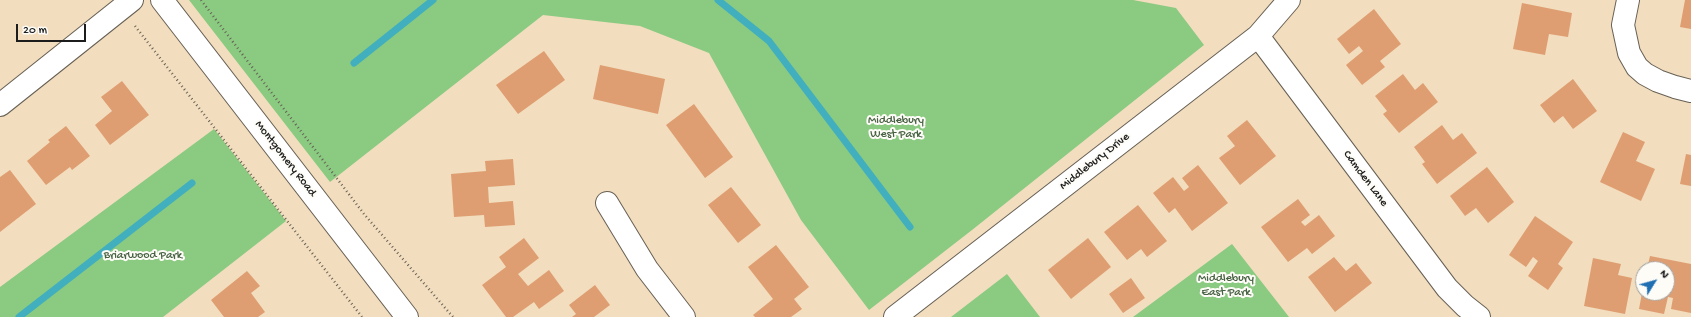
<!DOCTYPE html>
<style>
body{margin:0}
#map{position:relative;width:1691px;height:317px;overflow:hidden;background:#f2ddbe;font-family:"Gochi Hand",sans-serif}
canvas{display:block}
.north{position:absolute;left:1635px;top:261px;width:40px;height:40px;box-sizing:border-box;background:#fdfcf7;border:1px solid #a3a29f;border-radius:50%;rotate:53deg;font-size:11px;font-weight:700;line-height:16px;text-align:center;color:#1c1c1c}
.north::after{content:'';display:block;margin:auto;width:14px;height:18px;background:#1f6fb2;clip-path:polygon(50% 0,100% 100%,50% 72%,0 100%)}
.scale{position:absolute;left:16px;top:24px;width:70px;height:18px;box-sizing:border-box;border:2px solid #1c1c1c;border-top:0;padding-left:5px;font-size:12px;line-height:14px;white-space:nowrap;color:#1c1c1c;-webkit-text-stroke:3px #fdfcf7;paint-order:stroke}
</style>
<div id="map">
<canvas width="1691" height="317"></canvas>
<div class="north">N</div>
<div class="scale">20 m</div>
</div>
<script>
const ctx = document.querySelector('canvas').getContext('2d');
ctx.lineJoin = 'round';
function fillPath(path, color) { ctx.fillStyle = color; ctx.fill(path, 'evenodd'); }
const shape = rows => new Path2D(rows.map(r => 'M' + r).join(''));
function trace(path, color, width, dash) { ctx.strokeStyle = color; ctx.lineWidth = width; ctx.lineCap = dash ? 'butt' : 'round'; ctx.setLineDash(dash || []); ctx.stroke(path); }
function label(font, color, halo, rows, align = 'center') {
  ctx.font = font + ' "Gochi Hand",sans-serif'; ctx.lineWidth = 4; ctx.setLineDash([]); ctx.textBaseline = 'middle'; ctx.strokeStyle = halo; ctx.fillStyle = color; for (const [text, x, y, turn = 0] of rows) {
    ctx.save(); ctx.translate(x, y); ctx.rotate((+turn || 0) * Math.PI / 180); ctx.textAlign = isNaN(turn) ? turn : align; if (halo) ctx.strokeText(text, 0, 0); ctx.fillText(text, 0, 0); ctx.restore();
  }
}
fillPath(shape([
 [189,0,1133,0,1176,8,1204,45,972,230,869,310,801,220,709,53,640,26,543,15,330,182],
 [214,129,286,221,163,317,0,317,0,287],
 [1232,244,1289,317,1133,317],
 [1007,274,1040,317,951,317]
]), '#8aca81');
trace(shape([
 [718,0,769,41,910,227],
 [354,63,433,0],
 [19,317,192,183]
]), '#41afbe', 7);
fillPath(shape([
 [1685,0,1691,0,1691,29,1680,27],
 [1522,3,1572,13,1568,37,1549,34,1545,55,1513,49],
 [1374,9,1401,44,1380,61,1385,67,1362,85,1346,65,1363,51,1359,46,1349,54,1337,39],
 [544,51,565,80,518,114,496,85],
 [600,65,665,79,658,114,593,99],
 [1403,74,1415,90,1423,83,1438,102,1399,133,1383,114,1387,111,1375,96],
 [1573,79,1597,111,1573,129,1563,116,1554,123,1540,105],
 [122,81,149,115,110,145,95,125,112,111,101,97],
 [694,104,733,157,705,178,666,125],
 [1247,120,1276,156,1240,185,1219,158,1235,146,1227,136],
 [1442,125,1453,140,1462,133,1477,153,1437,184,1422,164,1425,162,1414,147],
 [66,126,90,156,72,170,70,167,46,185,27,161,50,142,48,140],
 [1623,132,1645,142,1636,161,1655,169,1641,201,1600,182],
 [1686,154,1691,155,1691,186,1680,184],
 [513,159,515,185,488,187,489,203,513,201,515,225,485,227,484,215,454,217,451,174,486,171,485,161],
 [1198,165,1228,203,1192,231,1175,208,1169,213,1153,193,1173,177,1184,191,1189,187,1182,178],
 [1487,167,1514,202,1488,223,1476,208,1465,216,1450,196],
 [10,170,36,204,0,232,0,177],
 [731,187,761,225,738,243,708,205],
 [1298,199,1310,215,1301,222,1305,226,1319,215,1335,236,1312,254,1307,248,1288,262,1261,227],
 [1138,205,1167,241,1147,257,1141,249,1127,260,1104,232],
 [1535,216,1573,242,1558,264,1563,268,1548,290,1528,276,1538,261,1533,257,1526,267,1509,255],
 [524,238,539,258,518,274,528,286,549,270,564,291,539,309,534,302,513,317,506,317,482,285,506,267,499,257],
 [1088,238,1111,267,1071,299,1048,270],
 [776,245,809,287,794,299,802,309,791,317,755,317,753,315,773,299,748,267],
 [1650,256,1691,264,1691,313,1671,309,1673,298,1668,297,1664,314,1639,309,1642,293,1667,293,1667,269,1647,269],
 [1334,257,1346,271,1356,263,1372,283,1335,312,1308,277],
 [1593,258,1621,264,1618,275,1632,278,1625,314,1584,306],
 [247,271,260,286,251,293,265,312,258,317,224,317,211,300],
 [1131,278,1145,298,1123,313,1109,294],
 [595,285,610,305,594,317,572,317,576,314,569,305]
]), '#df9e71');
const minor = shape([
 [162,0,407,317],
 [1628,0,1623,25,1629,53,1637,67,1645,74,1658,81,1675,87,1691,91],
 [1258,36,1447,288,1465,306,1479,317],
 [0,105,132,0],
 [607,203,647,269,684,317],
 [895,317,1258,36,1289,0]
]);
trace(minor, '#676055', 24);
trace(shape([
 [201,0,364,214,453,317],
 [135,26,362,317]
]), '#676055', 2.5, [1, 3]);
trace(minor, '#fff', 22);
label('12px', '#486244', '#fdfcf7', [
 ["Middlebury",896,121],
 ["West Park",896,135],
 ["Briarwood Park",143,256],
 ["Middlebury",1226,279],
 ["East Park",1226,293]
]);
label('12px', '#1c1c1c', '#fdfcf7', [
 ["Montgomery Road",285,159,52],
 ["Middlebury Drive",1095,162,-38],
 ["Camden Lane",1365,179,53]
]);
</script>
